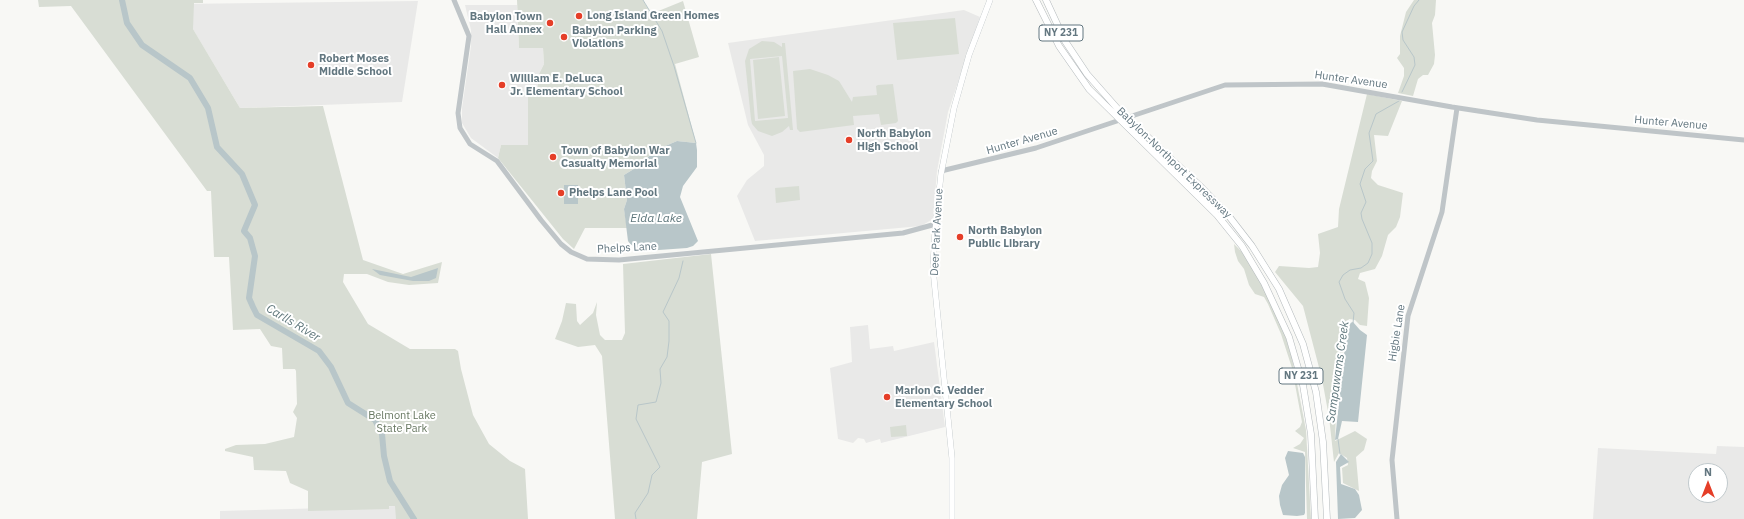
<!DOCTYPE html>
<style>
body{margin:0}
#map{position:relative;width:1744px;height:519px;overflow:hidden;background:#f8f8f5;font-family:"IBM Plex Sans",sans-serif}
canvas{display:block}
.north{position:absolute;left:1688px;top:463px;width:40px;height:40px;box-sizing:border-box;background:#fff;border:1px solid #c1c9cc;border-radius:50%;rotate:0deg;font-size:11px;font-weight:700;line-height:16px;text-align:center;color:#637780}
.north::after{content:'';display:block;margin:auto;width:14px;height:18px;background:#e53e28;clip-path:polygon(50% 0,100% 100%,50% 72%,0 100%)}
</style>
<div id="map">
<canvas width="1744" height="519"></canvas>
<div class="north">N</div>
</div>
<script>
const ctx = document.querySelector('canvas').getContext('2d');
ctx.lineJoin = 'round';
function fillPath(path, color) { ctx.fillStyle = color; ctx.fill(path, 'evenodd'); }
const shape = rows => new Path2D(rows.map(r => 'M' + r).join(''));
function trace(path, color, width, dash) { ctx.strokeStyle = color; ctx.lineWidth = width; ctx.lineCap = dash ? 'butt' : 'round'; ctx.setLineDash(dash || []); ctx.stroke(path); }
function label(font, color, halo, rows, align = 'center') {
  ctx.font = font + ' "IBM Plex Sans",sans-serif'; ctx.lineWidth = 4; ctx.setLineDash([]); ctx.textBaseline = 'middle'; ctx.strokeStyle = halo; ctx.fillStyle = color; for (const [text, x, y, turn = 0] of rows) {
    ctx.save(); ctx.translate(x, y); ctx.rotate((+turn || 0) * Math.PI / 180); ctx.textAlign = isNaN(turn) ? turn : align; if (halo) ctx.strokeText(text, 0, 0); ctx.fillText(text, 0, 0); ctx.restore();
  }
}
fillPath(shape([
 [418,1,402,102,240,108,178,4],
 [465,5,517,5,519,48,543,48,544,64,538,76,538,93,528,94,528,145,501,145,498,158,471,138,462,123,462,108,471,46,471,30],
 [964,10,980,17,948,112,937,171,933,219,921,226,755,241,737,196,747,180,764,166,764,155,748,125,728,43],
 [868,325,870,349,893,346,894,351,934,342,945,427,881,443,880,439,866,443,864,439,858,438,853,443,838,439,830,368,852,362,850,327],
 [1717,446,1744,447,1744,519,1593,519,1598,448,1716,454],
 [1696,471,1720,471,1720,495,1696,495],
 [396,506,397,519,220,519,220,511]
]), '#e9e9e8');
fillPath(shape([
 [38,0,203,0,203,3,194,3,193,29,240,108,323,106,363,260,403,274,442,262,438,283,409,285,388,282,367,274,344,274,343,282,368,324,410,349,455,349,458,351,461,369,473,415,489,444,510,461,525,469,528,519,396,519,395,506,389,506,389,509,308,511,308,491,290,483,286,471,254,470,253,457,225,451,225,449,236,445,265,444,294,437,297,418,293,412,297,404,296,371,295,369,283,369,282,348,271,346,260,329,233,330,229,257,214,257,211,191,207,191,71,6,39,7],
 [517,0,643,0,651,14,683,1,699,57,675,64,696,143,677,141,656,150,637,167,624,175,627,200,624,209,627,228,585,228,574,249,563,239,498,158,501,145,528,145,528,94,538,93,538,76,544,64,543,48,519,48],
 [1414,0,1436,0,1435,15,1432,23,1435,55,1434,64,1428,75,1423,75,1418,79,1413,96,1398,93,1404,76,1404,68,1397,58,1400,54,1400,36,1406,12],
 [955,18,959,54,897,60,893,23],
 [762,41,774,42,782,47,782,43,785,43,793,130,790,130,789,126,782,132,772,136,758,131,752,124,751,119,745,61,749,49],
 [782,56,788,118,755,121,750,59],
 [779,57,785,116,758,119,753,60],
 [810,69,828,75,839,81,852,102,853,97,877,95,876,86,878,85,893,84,898,121,896,123,881,125,879,114,853,116,854,125,800,132,797,129,793,71],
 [1367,94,1402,101,1388,136,1374,135,1377,161,1372,171,1371,178,1378,185,1403,193,1400,217,1396,227,1388,235,1382,256,1375,269,1360,273,1358,279,1365,282,1369,298,1367,326,1360,325,1355,320,1349,319,1347,322,1336,412,1335,441,1355,431,1367,439,1364,450,1356,457,1359,491,1343,483,1342,468,1348,465,1347,458,1339,453,1334,462,1329,417,1322,379,1303,306,1275,272,1279,266,1309,268,1318,267,1320,253,1318,234,1338,227,1339,209],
 [799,186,800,200,776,203,775,188],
 [1234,244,1242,252,1261,283,1283,328,1292,358,1306,430,1311,519,1304,519,1307,519,1305,452,1293,448,1300,444,1304,438,1295,431,1300,427,1302,422,1292,368,1281,334,1268,304,1264,297,1255,294,1249,285,1244,269,1238,261,1235,252],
 [711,254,732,454,702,462,697,519,615,519,602,356,595,345,578,347,555,339,562,321,566,303,576,304,577,321,580,325,593,313,597,302,596,315,600,335,605,340,622,340,625,333,623,264],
 [906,425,907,436,891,437,890,427]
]), '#d8ddd4');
fillPath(shape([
 [677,141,696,143,697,150,697,167,683,186,680,197,698,241,693,246,687,248,645,251,631,245,628,241,624,209,627,200,624,175,637,167,656,150],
 [564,185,578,185,578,204,564,204,564,194,560,194,560,190,564,190],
 [438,268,436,278,429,281,413,281,380,275,372,269,411,277],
 [1353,322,1360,330,1367,335,1358,422,1342,421,1338,439,1335,440,1347,327,1350,323],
 [1288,451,1303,453,1305,457,1305,513,1304,515,1297,516,1283,515,1280,505,1279,496,1282,485,1289,475,1285,458],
 [1341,454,1349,462,1340,467,1341,484,1355,489,1359,495,1362,510,1355,518,1338,519,1336,462]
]), '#b8c6c9');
trace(shape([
 [643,0,662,31,674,66,696,143],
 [1402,92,1415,65,1414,57,1403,40,1402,32,1414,6,1419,0],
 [1353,323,1354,313,1345,299,1339,282,1343,275,1350,270,1361,268,1368,263,1372,254,1372,243,1362,219,1361,213,1366,202,1360,184,1365,169,1373,161,1369,133,1376,114,1399,101],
 [1338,439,1340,454],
 [636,519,635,513,648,493,652,475,660,467,636,419,638,405,656,402,661,383,660,369,667,357,669,341,669,321,663,312,679,278,683,261]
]), '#b8c6c9', 1);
trace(shape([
 [122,0,127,23,142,45,190,78,208,108,217,147,242,174,255,205,244,231,250,238,255,256,249,298,253,307,257,315,319,351,331,367,348,403,375,420,382,434,384,456,390,481,414,519]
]), '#b8c6c9', 6);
const secondary = shape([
 [952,519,952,458,933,269,935,232,941,174,954,108,969,55,990,0]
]);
const primary = shape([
 [1036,0,1059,46,1089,89,1217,215,1242,246,1264,283,1289,337,1303,385,1311,434,1315,519],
 [1046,0,1065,41,1087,74,1117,108,1200,186,1228,215,1252,246,1279,289,1303,344,1316,392,1323,442,1327,519]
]);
trace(secondary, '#b1b9bc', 6);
trace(primary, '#b3b9bc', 7);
trace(shape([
 [454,0,469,36,458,113,460,128,470,144,497,161,541,220,561,244,571,252,587,259,619,260,903,233,936,224],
 [941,171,1036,148,1225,85,1322,84,1452,107,1537,120,1744,140],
 [1397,519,1392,460,1408,316,1442,212,1457,108]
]), '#bfc5c8', 5);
trace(secondary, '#fff', 5.5);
trace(primary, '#fff', 6);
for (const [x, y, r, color] of [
 [579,16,4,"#e53e28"],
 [550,23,4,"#e53e28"],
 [564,37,4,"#e53e28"],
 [311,65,4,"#e53e28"],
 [502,85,4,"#e53e28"],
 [849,140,4,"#e53e28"],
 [553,157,4,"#e53e28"],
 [561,193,4,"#e53e28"],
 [960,237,4,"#e53e28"],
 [887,397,4,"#e53e28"]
]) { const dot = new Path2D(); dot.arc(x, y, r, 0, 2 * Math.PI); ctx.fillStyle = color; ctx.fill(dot); trace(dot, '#fff', 1.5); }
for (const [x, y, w] of [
 [1061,33,44],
 [1301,376,44]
]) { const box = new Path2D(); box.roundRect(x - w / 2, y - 8, w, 16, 3); ctx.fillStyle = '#fff'; ctx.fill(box); trace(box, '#637780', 1); }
label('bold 10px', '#637780', null, [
 ["NY 231",1061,33],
 ["NY 231",1301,376]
]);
label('bold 11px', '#637780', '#fff', [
 ["Long Island Green Homes",587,16],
 ["Babylon Town",542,17,"right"],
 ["Hall Annex",542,30,"right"],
 ["Babylon Parking",572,31],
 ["Violations",572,44],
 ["Robert Moses",319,59],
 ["Middle School",319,72],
 ["William E. DeLuca",510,79],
 ["Jr. Elementary School",510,92],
 ["North Babylon",857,134],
 ["High School",857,147],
 ["Town of Babylon War",561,151],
 ["Casualty Memorial",561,164],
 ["Phelps Lane Pool",569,193],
 ["North Babylon",968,231],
 ["Public Library",968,244],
 ["Marion G. Vedder",895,391],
 ["Elementary School",895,404]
], 'left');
label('11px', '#637780', '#fff', [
 ["Hunter Avenue",1351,80,8],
 ["Hunter Avenue",1671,123,5],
 ["Hunter Avenue",1022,141,-16],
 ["Babylon-Northport Expressway",1174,163,44],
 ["Deer Park Avenue",937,232,-87],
 ["Phelps Lane",627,248,-3],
 ["Higbie Lane",1397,333,-81]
]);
label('11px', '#687862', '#fff', [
 ["Belmont Lake",402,416],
 ["State Park",402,429]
]);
label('italic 12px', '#5e767b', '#fff', [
 ["Elda Lake",656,219],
 ["Carlls River",293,323,31],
 ["Sampawams Creek",1338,372,-82]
]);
</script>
